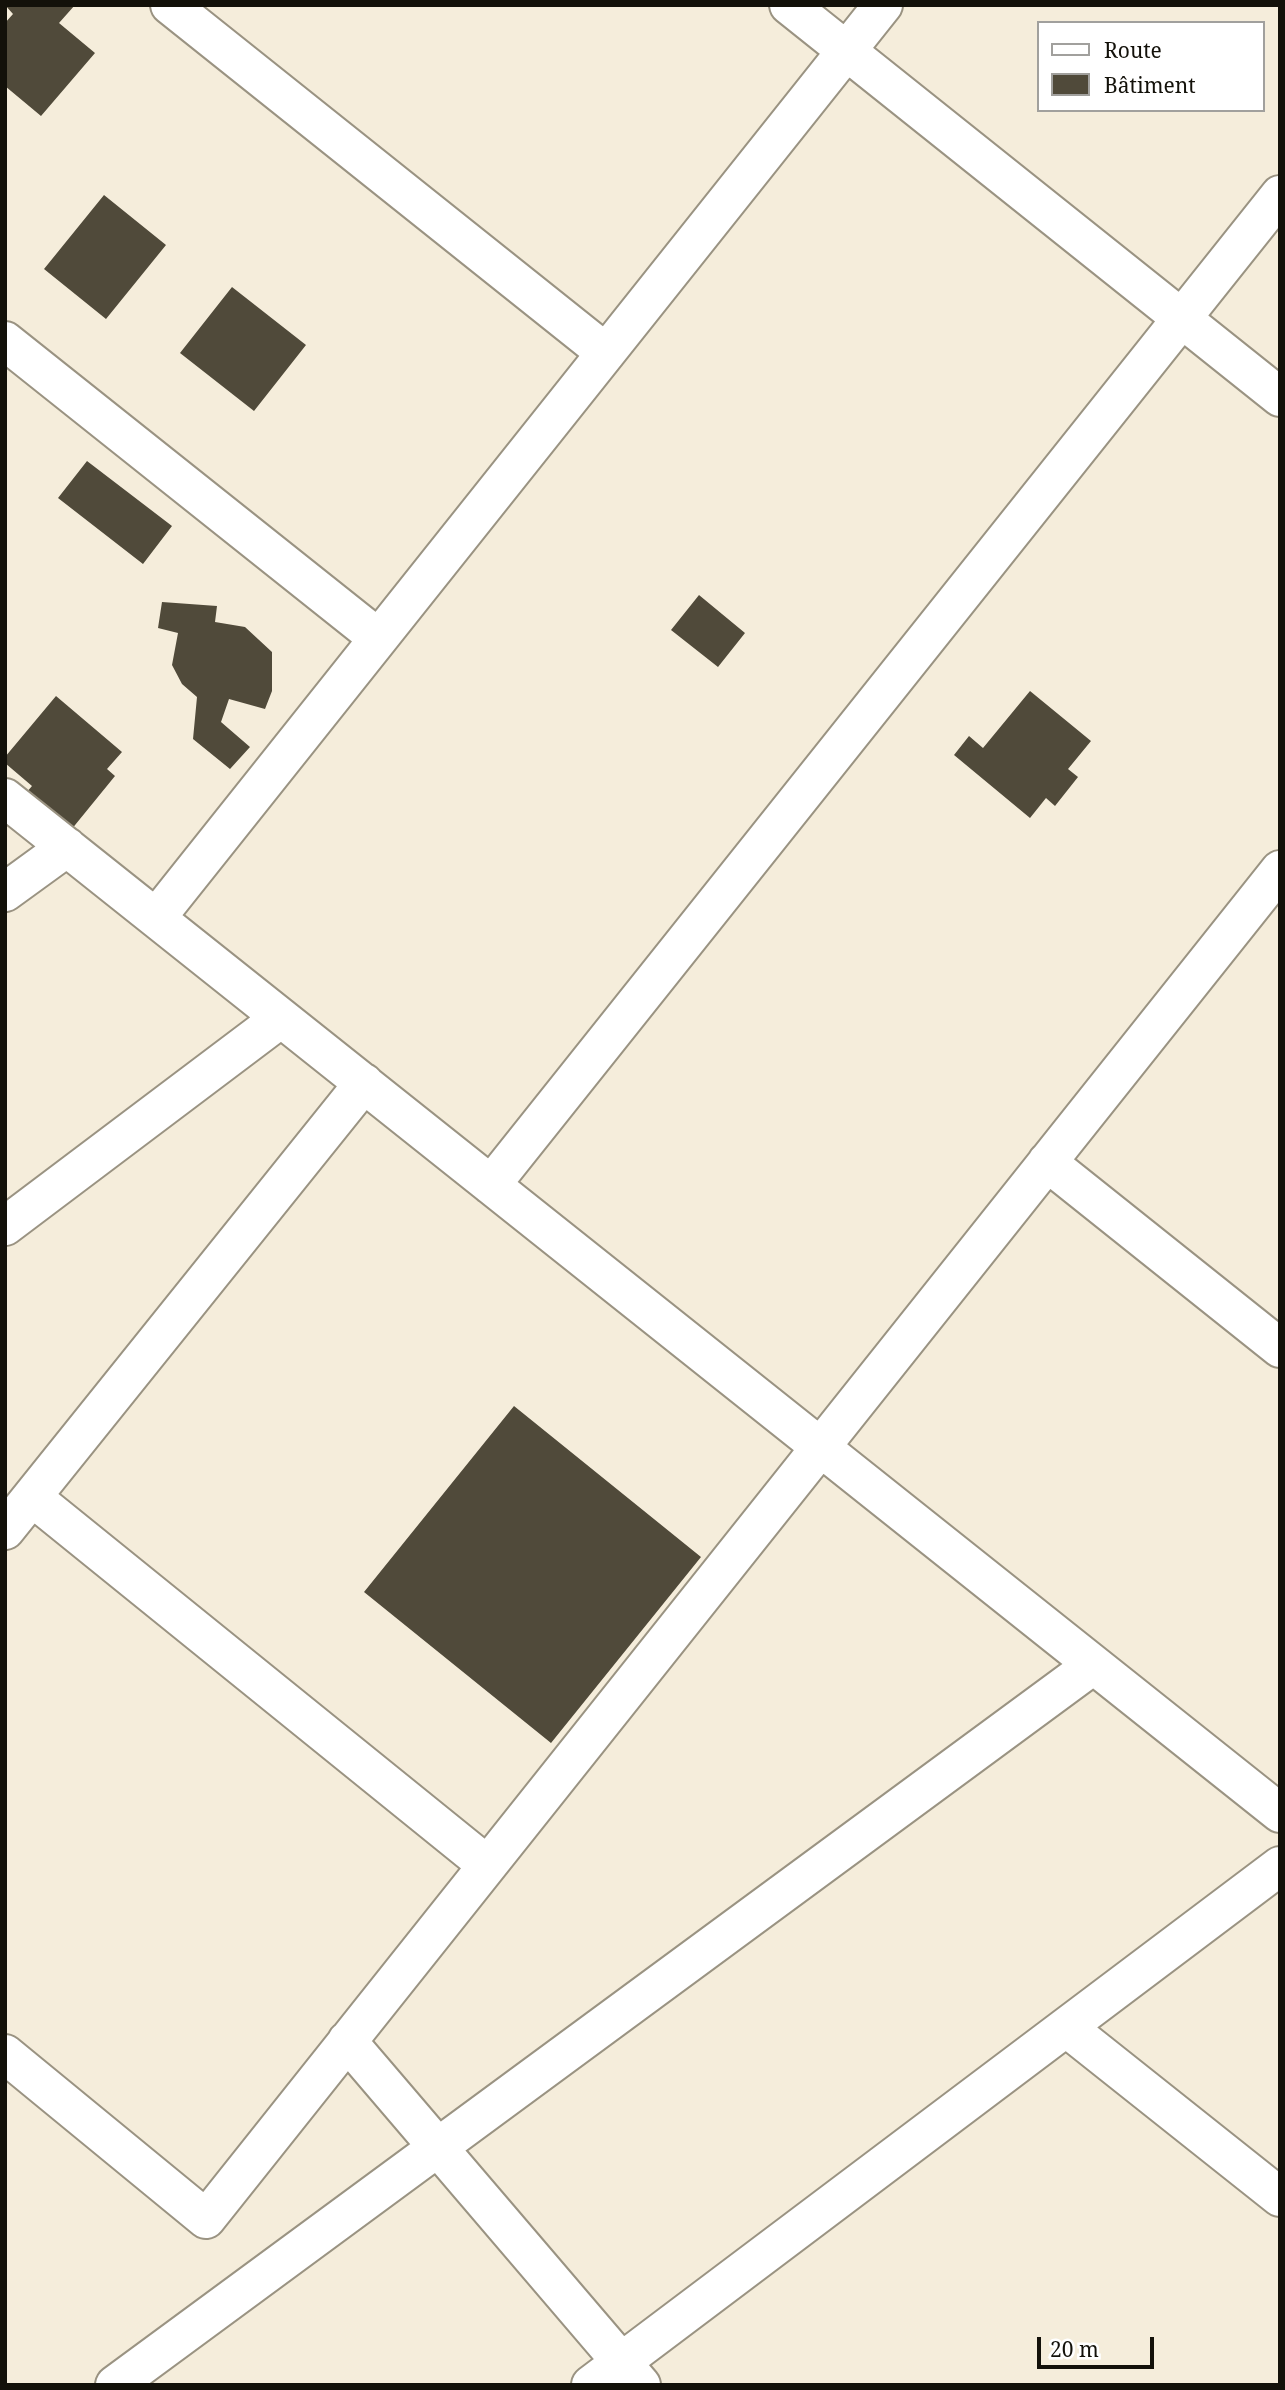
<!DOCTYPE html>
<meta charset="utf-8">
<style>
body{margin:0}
#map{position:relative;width:1285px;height:2390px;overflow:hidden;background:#f5eddb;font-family:"Noto Serif",serif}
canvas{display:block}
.frame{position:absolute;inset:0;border:7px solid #13110a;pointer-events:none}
.legend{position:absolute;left:1037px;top:21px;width:228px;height:91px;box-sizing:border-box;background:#fff;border:2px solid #a1a09d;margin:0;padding:9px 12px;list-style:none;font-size:21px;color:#13110a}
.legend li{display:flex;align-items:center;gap:14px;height:35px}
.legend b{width:35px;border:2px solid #a1a09d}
.scale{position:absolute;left:1037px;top:2337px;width:117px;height:32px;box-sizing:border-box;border:4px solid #13110a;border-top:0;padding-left:9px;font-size:21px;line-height:24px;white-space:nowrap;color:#13110a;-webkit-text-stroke:5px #fff;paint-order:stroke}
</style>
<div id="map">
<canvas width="1285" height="2390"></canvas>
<div class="frame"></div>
<ul class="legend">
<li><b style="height:9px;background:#fff"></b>Route</li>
<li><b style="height:19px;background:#504a3a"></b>Bâtiment</li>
</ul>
<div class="scale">20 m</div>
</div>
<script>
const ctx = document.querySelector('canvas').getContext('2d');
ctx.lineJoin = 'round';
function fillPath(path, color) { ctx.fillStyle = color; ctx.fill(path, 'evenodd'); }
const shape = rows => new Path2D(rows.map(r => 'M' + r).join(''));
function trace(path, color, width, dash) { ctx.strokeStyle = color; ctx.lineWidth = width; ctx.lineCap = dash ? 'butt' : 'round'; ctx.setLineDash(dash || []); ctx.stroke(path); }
fillPath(shape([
 [5,5,75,5,59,23,95,53,41,116,5,86,5,23,13,14],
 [104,195,166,245,106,319,44,269],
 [232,287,306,345,254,411,180,353],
 [87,461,172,526,143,564,58,498],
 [699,595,745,633,718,667,671,630],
 [162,602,217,606,215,622,245,627,272,652,272,691,265,709,229,699,221,722,250,747,230,769,193,739,197,697,182,684,172,665,178,633,158,628],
 [1030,691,1091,741,1068,769,1078,777,1055,806,1046,798,1030,818,954,755,969,736,983,748],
 [56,696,122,752,107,769,115,776,71,830,26,793,32,786,5,763,5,757],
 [514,1406,701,1557,551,1743,364,1592]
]), '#504a3a');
const minor = shape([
 [170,5,606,353],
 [789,5,1280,397],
 [5,341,378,638],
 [5,798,1280,1813],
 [5,892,67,847],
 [156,918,883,5],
 [1047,1162,1280,1348],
 [491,1185,1280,195],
 [5,1226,281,1018],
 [32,1497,487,1865],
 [5,1530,364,1083],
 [1066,2027,1280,2197],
 [347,2041,641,2385],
 [5,2054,206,2219,1280,870],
 [115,2385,1093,1665],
 [591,2385,1280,1866]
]);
trace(minor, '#9a9382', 42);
trace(minor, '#fff', 38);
</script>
